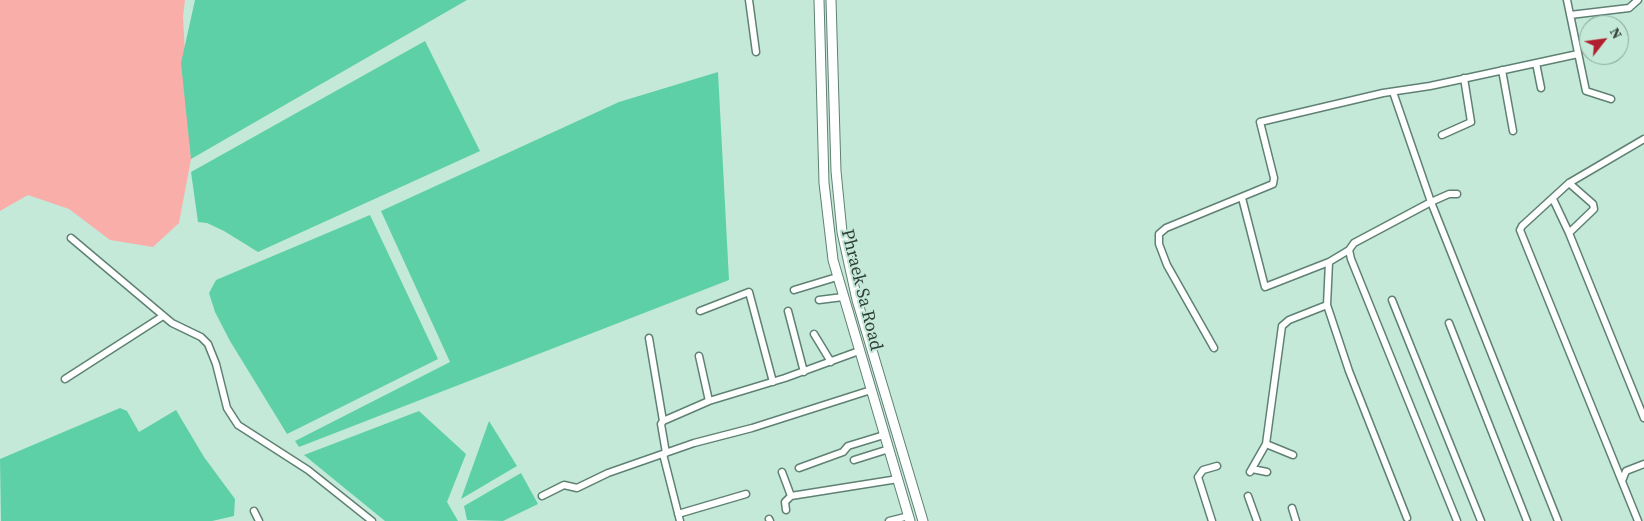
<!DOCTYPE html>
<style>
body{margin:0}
#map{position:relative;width:1644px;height:521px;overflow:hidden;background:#c4e9d9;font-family:"Source Serif 4",serif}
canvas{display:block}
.north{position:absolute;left:1579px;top:15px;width:50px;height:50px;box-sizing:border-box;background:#c4e9d9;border:1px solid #89a599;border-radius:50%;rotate:60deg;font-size:14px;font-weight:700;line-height:20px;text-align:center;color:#313f39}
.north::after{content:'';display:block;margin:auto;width:18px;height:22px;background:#b11f2e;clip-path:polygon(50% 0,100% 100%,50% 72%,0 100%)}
</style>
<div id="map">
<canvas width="1644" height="521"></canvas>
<div class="north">N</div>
</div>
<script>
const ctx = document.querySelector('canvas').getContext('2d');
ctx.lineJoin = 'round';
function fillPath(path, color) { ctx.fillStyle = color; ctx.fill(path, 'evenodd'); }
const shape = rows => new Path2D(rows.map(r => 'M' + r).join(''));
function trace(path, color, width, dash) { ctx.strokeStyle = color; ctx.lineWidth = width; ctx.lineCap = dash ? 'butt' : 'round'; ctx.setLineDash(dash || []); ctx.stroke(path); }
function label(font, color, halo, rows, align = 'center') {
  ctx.font = font + ' "Source Serif 4",serif'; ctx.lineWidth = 4; ctx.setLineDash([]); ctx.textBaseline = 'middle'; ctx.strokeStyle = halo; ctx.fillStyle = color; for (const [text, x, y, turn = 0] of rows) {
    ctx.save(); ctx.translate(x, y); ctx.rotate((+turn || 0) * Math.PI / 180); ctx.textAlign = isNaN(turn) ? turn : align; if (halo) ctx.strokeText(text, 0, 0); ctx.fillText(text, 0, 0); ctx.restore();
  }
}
fillPath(shape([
 [0,0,185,0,183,17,191,159,179,223,153,247,110,240,69,209,28,195,0,211]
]), '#faaeaa');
fillPath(shape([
 [195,0,467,0,191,159,181,63],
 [425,41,480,151,258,252,224,231,207,223,198,222,191,172],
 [718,72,729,280,299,447,295,441,450,362,381,211,619,102],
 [370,215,438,359,287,434,230,341,215,312,209,293,216,280],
 [120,408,127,411,139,432,176,410,204,457,235,499,234,516,212,521,1,521,0,459],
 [419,411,466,454,447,502,458,521,385,521,304,455],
 [489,421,517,466,461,499],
 [521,473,538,504,503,521,467,520,464,506]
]), '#5ed0a8');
const minor = shape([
 [749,0,756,52],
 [1567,0,1586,91,1611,99],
 [1570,15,1629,8,1638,0],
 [1536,63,1541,88],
 [1502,70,1513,131],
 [1393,92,1431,202,1558,521],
 [1442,135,1471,122,1464,78],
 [1569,183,1593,204,1594,209,1569,233],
 [1242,198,1265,287,1329,262,1349,250],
 [1553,199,1569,233,1644,418],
 [71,238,172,323,201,337,208,344,216,364,227,408,238,425,308,470,372,521],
 [1329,262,1327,305,1349,371,1407,518],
 [794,290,837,277],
 [819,300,843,297],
 [1392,300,1481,521],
 [700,311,749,292,773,382],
 [788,311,804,372],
 [1449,323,1527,521],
 [814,334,831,362],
 [649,338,663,421],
 [1214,348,1167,265,1159,244,1159,234,1166,228,1273,184,1274,178,1260,122,1383,93,1430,86,1578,54],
 [699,356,709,401],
 [65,379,163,316],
 [1266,444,1293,455],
 [666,453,661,424,663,421,709,401,785,378,859,351],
 [663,454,680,521],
 [854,460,889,449],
 [799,468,843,452,848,446,884,435],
 [1252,469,1267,472],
 [782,472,791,496,898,479],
 [1250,472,1266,444,1282,326,1289,320,1327,305],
 [1622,481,1626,471,1644,464],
 [542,496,564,485,577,488,608,473,694,443,752,428,871,390],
 [1248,496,1257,521],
 [1292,508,1296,521],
 [786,510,785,502,791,496],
 [254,511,259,521],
 [678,514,746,494],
 [769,519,770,521],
 [889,521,909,516],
 [1212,521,1198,477,1203,470,1217,466],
 [1457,521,1351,259,1349,250,1354,243,1431,202,1449,194,1457,194],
 [1638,521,1520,230,1522,226,1569,183,1644,139]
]);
const secondary = shape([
 [819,0,824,183,833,260,910,521],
 [831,0,836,171,842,232,857,300,923,521]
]);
trace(minor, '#5f8173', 9);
trace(secondary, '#5f8173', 11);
trace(minor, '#fff', 6);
trace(secondary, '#fff', 9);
label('18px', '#313f39', '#c4e9d9', [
 ["Phraek Sa Road",861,290,76]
]);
</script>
